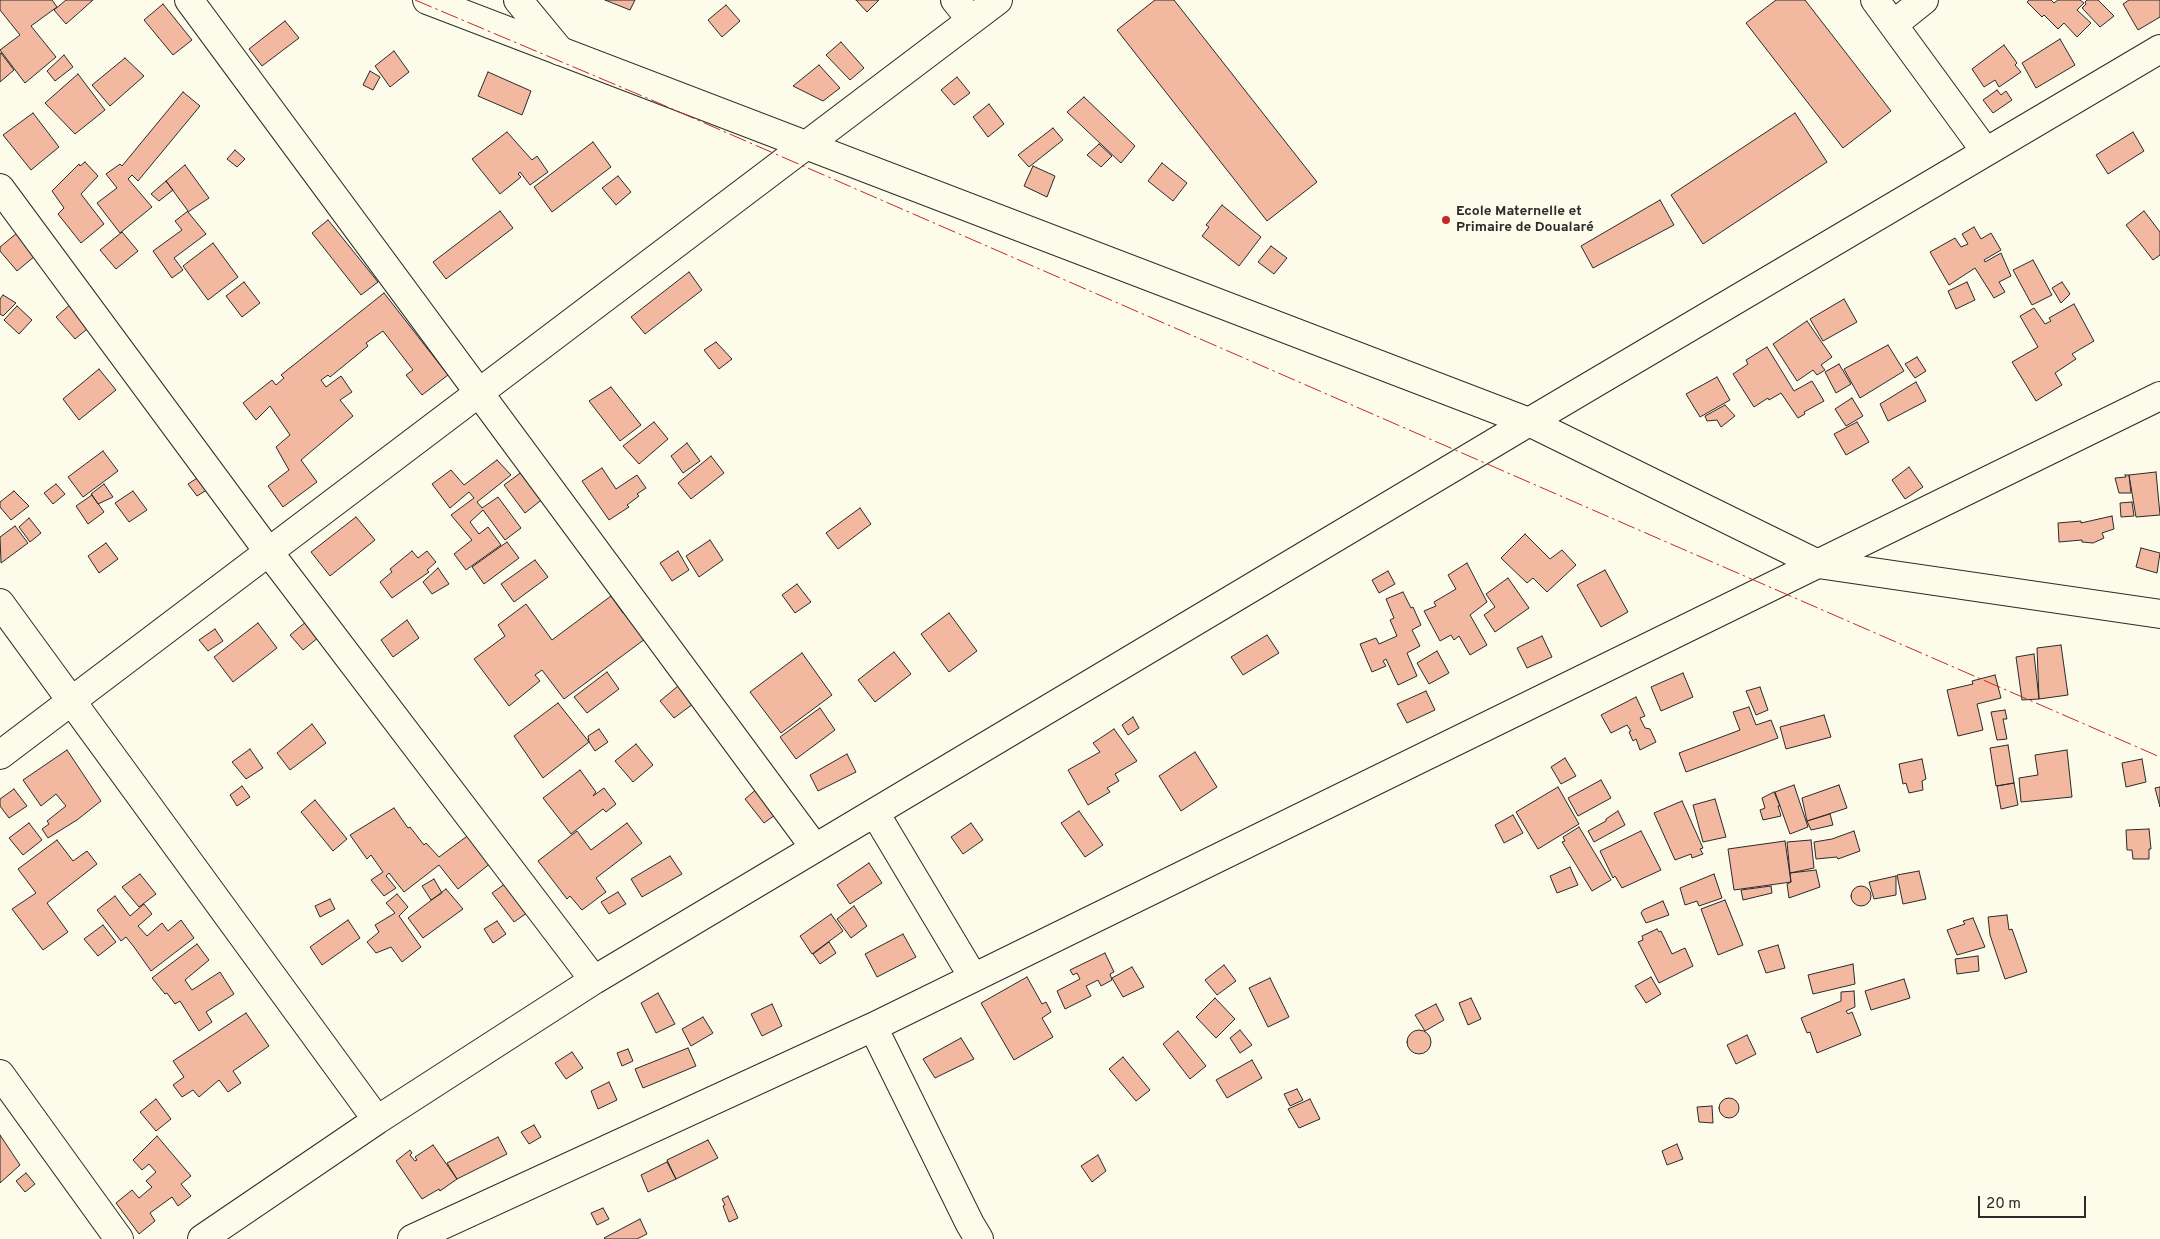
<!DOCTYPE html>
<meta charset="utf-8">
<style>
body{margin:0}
#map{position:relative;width:2160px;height:1239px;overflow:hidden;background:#fdfbea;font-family:Overpass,sans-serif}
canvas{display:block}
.scale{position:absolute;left:1978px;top:1196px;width:108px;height:22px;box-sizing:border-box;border:2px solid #2b2b2b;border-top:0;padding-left:6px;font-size:15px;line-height:18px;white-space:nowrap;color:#2b2b2b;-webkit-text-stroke:4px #fdfbea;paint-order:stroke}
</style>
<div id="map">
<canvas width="2160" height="1239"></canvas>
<div class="scale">20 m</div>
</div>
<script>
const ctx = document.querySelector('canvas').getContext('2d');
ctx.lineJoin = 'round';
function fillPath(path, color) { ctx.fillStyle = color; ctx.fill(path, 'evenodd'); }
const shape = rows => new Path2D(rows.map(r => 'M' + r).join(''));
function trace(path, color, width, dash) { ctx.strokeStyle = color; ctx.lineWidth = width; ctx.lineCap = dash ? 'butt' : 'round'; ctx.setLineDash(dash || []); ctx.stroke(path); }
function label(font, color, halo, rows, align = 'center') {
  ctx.font = font + ' Overpass,sans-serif'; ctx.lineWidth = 4; ctx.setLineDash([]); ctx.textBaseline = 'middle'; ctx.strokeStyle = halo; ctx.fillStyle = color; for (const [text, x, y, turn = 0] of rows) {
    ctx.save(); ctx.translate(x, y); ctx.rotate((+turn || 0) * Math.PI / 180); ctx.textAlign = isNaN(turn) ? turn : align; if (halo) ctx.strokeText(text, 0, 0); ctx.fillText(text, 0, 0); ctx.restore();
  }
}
const building = shape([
 [0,0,52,0,57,7,31,26,56,57,25,83,0,50,20,35,0,10,0,0],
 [66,0,93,0,66,24,54,10,66,0],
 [605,0,635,0,630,10,605,0],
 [856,0,879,0,867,12,856,0],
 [1155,0,1174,0,1317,182,1267,221,1117,30,1155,0],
 [1776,0,1805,0,1891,111,1843,148,1746,23,1776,0],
 [2029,0,2051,0,2054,3,2058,0,2080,0,2084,3,2077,10,2091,23,2077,37,2064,23,2058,29,2044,15,2042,17,2027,2,2029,0],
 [2087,0,2098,0,2114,16,2100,27,2082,8,2086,4,2085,2,2087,0],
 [2129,0,2160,0,2160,17,2138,30,2123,4,2129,0],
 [163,4,192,40,173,55,144,20,163,4],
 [726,5,740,21,722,37,708,20,726,5],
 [285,21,299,38,262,66,249,49,285,21],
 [2060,39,2075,65,2036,88,2022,63,2060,39],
 [841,42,864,68,850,80,826,55,841,42],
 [2004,45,2017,63,2015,65,2021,72,1999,87,1995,80,1984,87,1972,69,2004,45],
 [394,51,409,72,390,87,375,66,394,51],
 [1,53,14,70,0,82,0,54,1,53],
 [64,55,73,67,55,81,47,71,64,55],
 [125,58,144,76,110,106,92,85,125,58],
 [819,65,840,88,823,101,793,86,819,65],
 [370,71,380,77,373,90,363,85,370,71],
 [488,72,531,91,522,115,478,96,488,72],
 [78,74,105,110,75,134,45,103,78,74],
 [957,77,970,93,954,105,941,90,957,77],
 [1997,90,2001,95,2006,91,2012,100,1993,113,1983,100,1997,90],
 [183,92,200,106,138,181,132,175,128,179,152,207,120,233,97,203,117,188,106,174,120,164,122,166,183,92],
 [1084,97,1135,146,1121,163,1067,112,1084,97],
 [989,104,1004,124,988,137,973,117,989,104],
 [33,113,59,147,31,170,3,135,33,113],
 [1795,113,1827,162,1703,244,1671,195,1795,113],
 [1053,128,1063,140,1029,167,1018,155,1053,128],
 [507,132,532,160,537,156,548,172,530,185,520,172,518,174,521,177,500,194,472,159,507,132],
 [2133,132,2144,151,2108,174,2096,155,2133,132],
 [593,142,611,167,552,212,534,187,593,142],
 [1099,144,1112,156,1101,167,1087,155,1099,144],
 [235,150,245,159,237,167,227,159,235,150],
 [85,162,98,176,81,194,104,224,81,243,58,214,64,208,52,191,79,164,80,166,85,162],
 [1162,163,1187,183,1173,201,1148,181,1162,163],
 [185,165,209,198,188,212,206,234,174,258,183,270,172,278,153,251,182,230,175,221,188,211,166,181,185,165],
 [1033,166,1055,176,1047,197,1024,186,1033,166],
 [618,176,631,192,616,205,602,188,618,176],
 [166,181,173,190,159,201,151,194,166,181],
 [1660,200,1674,225,1593,268,1581,246,1660,200],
 [1222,205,1261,237,1239,266,1202,236,1209,227,1206,225,1222,205],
 [500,211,513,228,446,279,433,262,500,211],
 [2144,211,2160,232,2160,255,2153,260,2126,225,2144,211],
 [328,220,378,282,361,295,312,233,328,220],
 [1974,227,1981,239,1991,233,2001,250,1984,260,1985,262,2001,253,2011,276,1999,282,2005,292,1994,298,1975,268,1949,285,1930,252,1955,238,1961,247,1968,244,1962,234,1974,227],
 [122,232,138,251,116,269,100,250,122,232],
 [17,233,35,256,17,271,0,251,0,247,17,233],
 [213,243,238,277,208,300,183,266,213,243],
 [1271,246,1287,258,1274,274,1258,262,1271,246],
 [2033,260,2052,295,2032,305,2013,270,2033,260],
 [689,272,702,290,645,334,631,317,689,272],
 [244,282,260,303,242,317,226,296,244,282],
 [1967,282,1975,300,1956,309,1948,291,1967,282],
 [2062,282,2070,294,2061,303,2052,288,2062,282],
 [384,293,448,375,422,395,406,375,413,370,383,331,366,343,368,346,330,377,328,375,321,380,326,387,341,376,352,392,340,400,353,416,301,460,317,482,283,507,268,486,289,470,276,447,290,435,270,406,256,420,243,403,272,380,276,385,284,378,281,375,384,293],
 [3,295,16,303,3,316,0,314,0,299,3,295],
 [1844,299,1857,322,1823,341,1810,319,1844,299],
 [72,303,92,325,75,339,56,317,72,303],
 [2074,304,2094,341,2072,354,2076,359,2055,373,2062,385,2036,401,2012,362,2038,347,2020,316,2034,308,2045,324,2051,321,2049,318,2074,304],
 [17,306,32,320,19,334,4,320,17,306],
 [1807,321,1832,357,1821,365,1825,370,1817,375,1813,370,1797,381,1773,344,1807,321],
 [716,342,732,359,719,369,704,350,716,342],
 [1888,345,1904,371,1860,398,1844,369,1888,345],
 [1767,347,1794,391,1812,381,1824,401,1804,412,1805,414,1798,418,1781,393,1769,400,1768,398,1754,407,1733,374,1748,364,1746,360,1767,347],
 [1917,357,1926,371,1915,378,1905,364,1917,357],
 [1839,364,1851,384,1836,393,1825,372,1839,364],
 [99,369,116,390,79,420,63,399,99,369],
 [1717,377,1730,400,1700,417,1686,394,1717,377],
 [1916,382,1926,401,1888,421,1880,404,1916,382],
 [611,387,641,425,620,441,589,401,611,387],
 [1852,398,1863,416,1846,426,1835,409,1852,398],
 [1725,405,1735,416,1721,427,1717,420,1707,421,1705,416,1725,405],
 [654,422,668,439,639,464,623,446,654,422],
 [1857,422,1869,442,1846,455,1834,434,1857,422],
 [687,443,700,461,683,473,671,456,687,443],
 [103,451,118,471,83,497,68,477,103,451],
 [711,456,724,473,691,499,678,483,711,456],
 [497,460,511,475,477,502,482,508,498,497,521,528,505,540,483,510,470,522,479,534,488,527,501,545,466,570,454,554,472,540,451,515,474,498,469,492,450,508,432,484,451,470,464,485,497,460],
 [1909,467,1923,487,1905,499,1892,480,1909,467],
 [602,468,616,489,637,475,646,488,637,494,639,496,627,505,629,507,609,520,582,481,602,468],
 [523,471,544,498,525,513,504,485,523,471],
 [2156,472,2160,515,2136,517,2129,475,2156,472],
 [202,475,210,488,197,496,188,484,202,475],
 [2125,475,2129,475,2131,493,2119,493,2115,478,2126,477,2125,475],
 [56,484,65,494,53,504,44,493,56,484],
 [104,484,113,497,98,504,91,494,104,484],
 [14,491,29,506,11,520,0,507,0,502,14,491],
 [133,491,147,510,129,522,115,503,133,491],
 [92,495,104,512,88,524,76,506,92,495],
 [2132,502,2134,516,2121,517,2120,503,2132,502],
 [860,508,871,524,838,549,826,533,860,508],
 [2112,516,2114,529,2102,533,2104,538,2093,543,2082,542,2082,540,2059,542,2058,523,2081,521,2081,523,2112,516],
 [356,517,375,540,330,576,311,552,356,517],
 [29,518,41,533,30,542,19,527,29,518],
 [15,526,28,543,1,563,0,537,15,526],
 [1525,534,1550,559,1562,550,1576,565,1547,592,1533,578,1527,583,1501,558,1525,534],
 [710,540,723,560,699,577,686,556,710,540],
 [507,542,519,558,484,584,472,567,507,542],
 [106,543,118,559,99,573,88,556,106,543],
 [2141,548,2160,553,2157,573,2136,567,2141,548],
 [412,551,418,558,427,551,436,562,427,570,429,572,392,598,380,582,392,572,390,569,412,551],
 [678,551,689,570,672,581,660,563,678,551],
 [535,560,548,577,514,602,501,584,535,560],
 [1467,563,1487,602,1470,615,1487,645,1470,655,1459,636,1454,640,1451,635,1440,641,1424,611,1436,606,1434,602,1456,589,1448,575,1467,563],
 [438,568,449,584,432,594,423,582,438,568],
 [1605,570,1628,612,1601,627,1577,585,1605,570],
 [1388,571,1395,584,1379,593,1372,580,1388,571],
 [1508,578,1529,608,1495,632,1484,615,1495,607,1486,594,1508,578],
 [797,584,811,602,795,613,782,595,797,584],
 [1403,592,1411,608,1413,607,1421,625,1412,630,1420,646,1407,653,1417,676,1398,685,1386,659,1383,661,1386,666,1372,672,1360,644,1376,638,1379,644,1397,636,1390,620,1394,618,1386,599,1403,592],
 [611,596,623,613,626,612,645,639,564,699,542,670,535,675,540,681,509,706,474,659,505,636,498,625,526,604,552,640,611,596],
 [949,613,977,651,949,672,921,634,949,613],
 [312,617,324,633,303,650,290,635,312,617],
 [407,620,419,638,393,657,381,640,407,620],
 [258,623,277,648,233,682,214,657,258,623],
 [215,629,223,641,208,651,199,640,215,629],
 [1267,635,1279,653,1243,675,1231,657,1267,635],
 [1542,636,1552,657,1527,668,1517,648,1542,636],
 [2061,645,2068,695,2039,699,2037,648,2061,645],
 [1437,651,1449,673,1429,684,1417,663,1437,651],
 [894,652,911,674,875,702,858,680,894,652],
 [802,653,832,695,781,733,750,692,802,653],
 [2034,654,2039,699,2022,700,2016,657,2034,654],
 [607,672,619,689,587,713,574,697,607,672],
 [1683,673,1693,697,1661,711,1651,687,1683,673],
 [1995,675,2001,698,1977,704,1983,730,1958,736,1947,690,1973,684,1972,681,1995,675],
 [678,686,693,704,674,718,660,701,678,686],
 [1760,687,1768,710,1756,715,1746,691,1760,687],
 [1426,691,1435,710,1407,723,1397,704,1426,691],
 [1636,697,1645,716,1640,718,1645,728,1650,729,1656,742,1640,750,1636,739,1633,741,1629,732,1631,731,1627,725,1611,733,1601,715,1636,697],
 [558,703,589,742,543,778,514,736,558,703],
 [1749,707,1756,725,1771,720,1778,738,1686,772,1679,753,1740,730,1733,712,1749,707],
 [820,708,835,730,796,759,780,737,820,708],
 [2005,710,2007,719,2003,719,2007,739,1997,740,1991,712,2005,710],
 [1824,715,1831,737,1786,749,1780,727,1824,715],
 [1133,717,1139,728,1128,735,1122,725,1133,717],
 [312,724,326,743,290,770,277,753,312,724],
 [599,729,608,742,595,751,589,742,588,736,599,729],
 [1114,729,1137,761,1115,774,1119,781,1107,788,1110,792,1088,805,1068,770,1100,752,1093,743,1114,729],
 [636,744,653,765,633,782,615,761,636,744],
 [2008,745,2014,783,1996,786,1990,748,2008,745],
 [250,749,263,768,246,779,232,762,250,749],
 [67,750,101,801,77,820,48,838,42,829,49,824,47,821,66,806,56,794,41,806,23,780,67,750],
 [2067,750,2072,797,2021,802,2019,778,2038,775,2035,755,2067,750],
 [1195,752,1217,787,1181,811,1159,776,1195,752],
 [847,754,856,772,818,791,810,775,847,754],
 [1565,758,1576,776,1561,784,1551,767,1565,758],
 [1922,759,1926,779,1922,781,1923,790,1909,793,1906,783,1903,784,1899,764,1922,759],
 [2142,759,2146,782,2126,787,2122,763,2142,759],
 [580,770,596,792,593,796,604,788,616,804,606,812,603,809,571,834,543,798,580,770],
 [1601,780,1611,798,1578,816,1568,798,1601,780],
 [2014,783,2018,805,2001,809,1997,786,2014,783],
 [1794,785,1808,827,1790,834,1775,792,1794,785],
 [1839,785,1847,808,1807,821,1802,798,1839,785],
 [242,786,250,797,237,806,230,795,242,786],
 [759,787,779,812,764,823,745,799,759,787],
 [1558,787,1579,824,1538,849,1516,812,1558,787],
 [2160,787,2160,807,2155,788,2160,787],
 [14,789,27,806,9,818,0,806,0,799,14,789],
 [1774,792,1780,806,1778,806,1781,816,1763,820,1760,810,1765,808,1762,798,1774,792],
 [1715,799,1726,837,1703,842,1693,805,1715,799],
 [315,800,347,839,333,851,301,812,315,800],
 [1682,801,1703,848,1700,849,1703,854,1692,858,1691,854,1675,860,1654,813,1682,801],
 [394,808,408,828,410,827,424,845,426,843,439,857,474,831,496,859,458,889,439,865,404,892,389,873,386,876,396,888,384,896,371,880,383,872,371,855,367,859,350,835,394,808],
 [1079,811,1103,845,1085,857,1061,823,1079,811],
 [1618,811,1625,825,1594,842,1588,831,1606,821,1606,819,1618,811],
 [1830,814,1833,825,1811,830,1807,821,1830,814],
 [1513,815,1523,833,1504,843,1495,825,1513,815],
 [29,823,42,840,23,855,9,838,29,823],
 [627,823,642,843,596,878,606,892,582,910,570,896,567,899,538,861,577,831,591,850,627,823],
 [971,823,983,840,963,854,951,837,971,823],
 [1579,827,1611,880,1592,891,1562,842,1565,841,1563,837,1579,827],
 [2149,829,2151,849,2149,849,2149,859,2133,859,2132,850,2127,850,2126,830,2149,829],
 [1641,831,1661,870,1622,888,1615,876,1613,878,1600,851,1641,831],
 [1854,831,1860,851,1838,859,1837,857,1816,859,1814,842,1832,839,1854,831],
 [57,840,73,861,87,851,97,864,47,903,68,932,43,950,12,909,36,893,18,869,57,840],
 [1811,840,1814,868,1790,873,1787,842,1811,840],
 [1785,841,1791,882,1734,890,1728,849,1785,841],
 [670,856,682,874,642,897,631,879,670,856],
 [869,863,882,883,850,904,837,885,869,863],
 [1570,867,1578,885,1557,893,1550,876,1570,867],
 [1816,870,1820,887,1789,898,1787,884,1791,882,1790,873,1816,870],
 [1919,871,1926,899,1903,904,1897,875,1919,871],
 [140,874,156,894,139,907,122,887,140,874],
 [1714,874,1722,898,1699,906,1697,901,1685,905,1680,888,1714,874],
 [1896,876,1896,895,1874,899,1869,882,1896,876],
 [434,879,442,893,431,900,422,886,434,879],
 [509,881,531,910,514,922,492,893,509,881],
 '1851 896a10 10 0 1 1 20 0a10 10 0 1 1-20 0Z',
 [1771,886,1772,893,1743,900,1741,890,1771,886],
 [446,889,463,909,423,938,408,918,446,889],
 [618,892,626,904,609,914,601,902,618,892],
 [397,894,408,907,399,916,421,947,402,962,391,947,376,953,367,942,379,932,375,925,395,913,386,903,397,894],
 [115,896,130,916,144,904,152,914,138,926,147,936,162,923,168,931,181,920,194,938,151,971,134,947,126,937,121,941,97,910,115,896],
 [330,899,335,909,320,917,315,906,330,899],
 [1725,900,1743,945,1718,955,1701,909,1725,900],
 [1663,901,1669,915,1646,923,1641,913,1643,910,1663,901],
 [854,906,867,926,851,938,837,919,854,906],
 [831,914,843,931,812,954,800,936,831,914],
 [2007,915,2009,930,2012,929,2027,972,2005,979,1990,935,1988,917,2007,915],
 [1973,918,1985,947,1957,955,1947,930,1965,924,1963,921,1973,918],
 [348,920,360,938,322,965,310,947,348,920],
 [497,921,506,934,493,943,484,929,497,921],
 [103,925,116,942,98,956,84,939,103,925],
 [1657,929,1659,932,1661,931,1672,954,1685,948,1693,966,1659,983,1638,942,1643,940,1642,936,1657,929],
 [903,934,916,957,877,977,865,954,903,934],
 [829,942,836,953,820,964,813,954,829,942],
 [197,944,209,960,185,980,192,990,220,972,234,994,206,1012,212,1022,199,1031,180,1001,175,1004,167,993,165,994,152,978,197,944],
 [1778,945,1785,968,1766,973,1758,951,1778,945],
 [1105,953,1114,972,1110,974,1112,980,1101,986,1098,980,1086,986,1091,996,1065,1009,1057,991,1080,979,1077,973,1073,975,1070,970,1105,953],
 [1978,956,1979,971,1957,974,1955,959,1978,956],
 [1853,964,1855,984,1813,994,1808,975,1853,964],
 [1224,965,1236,981,1217,995,1205,980,1224,965],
 [1132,967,1144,987,1123,997,1112,978,1132,967],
 [1027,977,1042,1004,1046,1002,1051,1012,1042,1018,1053,1037,1014,1060,981,1003,1027,977],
 [1651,977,1661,994,1646,1003,1635,986,1651,977],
 [1270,978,1289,1017,1268,1027,1249,988,1270,978],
 [1904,979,1910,998,1871,1010,1865,991,1904,979],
 [1854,991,1855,1007,1846,1011,1848,1014,1852,1012,1861,1035,1817,1053,1810,1032,1807,1033,1801,1018,1841,1001,1841,992,1854,991],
 [658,993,675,1024,656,1033,641,1003,658,993],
 [1215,998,1235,1019,1216,1038,1196,1017,1215,998],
 [1471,998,1481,1019,1468,1025,1459,1003,1471,998],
 [772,1004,782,1026,762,1036,751,1014,772,1004],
 [1436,1004,1444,1020,1425,1031,1415,1015,1436,1004],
 [246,1013,269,1046,233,1071,241,1083,228,1092,219,1080,199,1097,193,1090,182,1097,173,1085,184,1077,173,1061,246,1013],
 [703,1017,713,1033,691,1046,682,1029,703,1017],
 '1407 1042a12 12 0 1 1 24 0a12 12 0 1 1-24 0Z',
 [1240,1030,1252,1045,1240,1053,1230,1038,1240,1030],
 [1178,1031,1206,1066,1190,1079,1163,1044,1178,1031],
 [1747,1035,1756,1054,1736,1064,1727,1045,1747,1035],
 [961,1038,974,1059,935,1078,923,1059,961,1038],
 [688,1048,696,1066,643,1088,635,1069,688,1048],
 [628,1049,633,1061,622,1066,617,1053,628,1049],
 [572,1052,583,1068,566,1079,555,1063,572,1052],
 [1123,1057,1150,1090,1136,1101,1109,1069,1123,1057],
 [1252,1060,1262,1078,1227,1098,1216,1080,1252,1060],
 [609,1082,617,1100,598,1109,591,1091,609,1082],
 [1297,1089,1303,1100,1290,1106,1284,1094,1297,1089],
 '1719 1108a10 10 0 1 1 20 0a10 10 0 1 1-20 0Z',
 [156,1099,171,1119,156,1131,140,1112,156,1099],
 [1310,1099,1320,1119,1299,1128,1288,1109,1310,1099],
 [1712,1106,1713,1123,1699,1122,1697,1107,1712,1106],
 [534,1125,541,1137,529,1144,521,1132,534,1125],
 [0,1135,20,1165,0,1183,0,1135],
 [157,1136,191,1176,181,1184,191,1196,178,1206,172,1197,150,1213,155,1221,139,1234,116,1203,132,1190,139,1198,152,1187,146,1181,156,1172,149,1164,142,1170,133,1160,157,1136],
 [498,1137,507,1154,457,1179,447,1163,498,1137],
 [708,1140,718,1158,676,1179,667,1160,708,1140],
 [1677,1144,1683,1159,1667,1165,1662,1151,1677,1144],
 [433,1145,457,1179,440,1191,439,1189,422,1199,396,1161,410,1150,412,1153,410,1155,415,1161,417,1160,415,1157,433,1145],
 [1098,1155,1106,1171,1092,1182,1081,1166,1098,1155],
 [667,1162,676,1179,648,1192,641,1175,667,1162],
 [26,1173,35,1184,25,1192,16,1181,26,1173],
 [728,1196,738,1218,729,1222,723,1206,725,1205,722,1199,728,1196],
 [603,1208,609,1219,597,1225,591,1213,603,1208],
 [640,1219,647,1234,637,1239,605,1239,604,1238,640,1219]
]);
fillPath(building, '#f2b8a0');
trace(building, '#2b2b2b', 1);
const street = shape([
 [189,0,815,848],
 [518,0,560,51],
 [955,0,971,20],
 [1875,0,1986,152],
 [1894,24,1924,0],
 [0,188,268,551,594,980],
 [0,603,377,1120],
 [0,755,998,0],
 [875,813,973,977],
 [873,1027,970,1224,979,1239],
 [0,1074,119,1239],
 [202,1239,377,1120,594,980,1529,422,2160,49],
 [412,1239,873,1027,2160,396]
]);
const secondary = shape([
 [427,0,1529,422,1818,564,2160,614]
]);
trace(street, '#2b2b2b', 30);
trace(secondary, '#2b2b2b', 30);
trace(street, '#fdfbea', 28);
trace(secondary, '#fdfbea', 28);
trace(shape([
 [415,0,647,98,2160,757]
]), '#c62828', 1, [18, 4, 2.5, 4]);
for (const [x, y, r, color] of [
 [1446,220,5,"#c62828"]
]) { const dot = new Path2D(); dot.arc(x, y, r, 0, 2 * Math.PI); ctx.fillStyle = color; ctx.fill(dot); trace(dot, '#fdfbea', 2); }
label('bold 14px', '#2b2b2b', '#fdfbea', [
 ["Ecole Maternelle et",1456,212],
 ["Primaire de Doualaré",1456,228]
], 'left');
</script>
